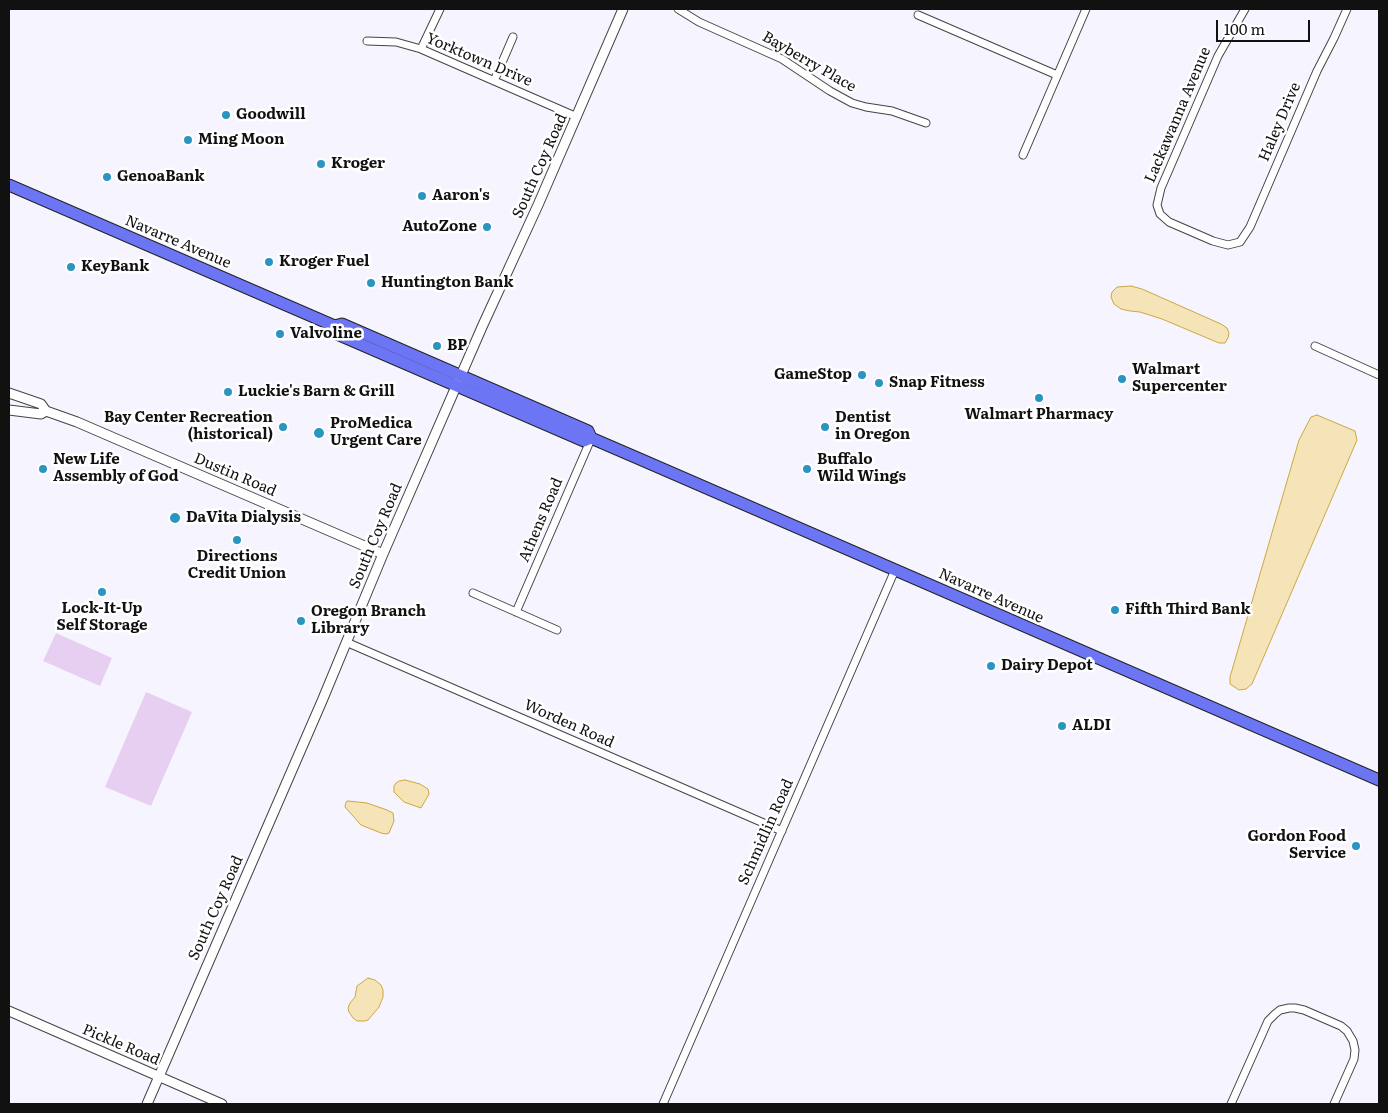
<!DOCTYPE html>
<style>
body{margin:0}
#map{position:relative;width:1388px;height:1113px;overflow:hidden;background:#f6f4ff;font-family:Literata,serif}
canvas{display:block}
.frame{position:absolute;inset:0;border:10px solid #111;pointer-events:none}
.scale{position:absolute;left:1216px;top:20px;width:94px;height:22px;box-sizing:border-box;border:2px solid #111;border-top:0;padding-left:6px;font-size:15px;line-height:18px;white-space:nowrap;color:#111;-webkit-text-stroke:4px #fff;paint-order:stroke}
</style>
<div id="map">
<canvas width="1388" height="1113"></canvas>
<div class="frame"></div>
<div class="scale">100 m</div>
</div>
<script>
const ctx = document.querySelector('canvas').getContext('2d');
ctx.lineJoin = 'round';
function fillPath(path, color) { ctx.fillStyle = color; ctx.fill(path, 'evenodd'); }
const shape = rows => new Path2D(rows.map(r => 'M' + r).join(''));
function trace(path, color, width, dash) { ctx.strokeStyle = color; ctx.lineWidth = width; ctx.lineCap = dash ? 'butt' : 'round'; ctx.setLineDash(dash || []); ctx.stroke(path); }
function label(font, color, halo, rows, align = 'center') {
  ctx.font = font + ' Literata,serif'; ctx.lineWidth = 5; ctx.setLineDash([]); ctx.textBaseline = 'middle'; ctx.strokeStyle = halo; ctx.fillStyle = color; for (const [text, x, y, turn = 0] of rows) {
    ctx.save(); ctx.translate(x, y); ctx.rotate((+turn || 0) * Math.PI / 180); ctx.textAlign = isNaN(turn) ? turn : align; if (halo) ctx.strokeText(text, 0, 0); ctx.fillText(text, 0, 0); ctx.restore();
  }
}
fillPath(shape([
 [56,633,112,658,100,686,43,661],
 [146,692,192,712,151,806,105,787]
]), '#e6cff1');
const water = shape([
 [1131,286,1142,289,1221,324,1227,328,1229,333,1228,338,1225,343,1219,343,1162,319,1140,312,1130,311,1121,309,1114,304,1111,297,1112,292,1117,287,1131,286],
 [1317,415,1355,431,1357,440,1252,684,1246,689,1239,690,1230,684,1230,677,1299,440,1311,417,1317,415],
 [405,780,420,784,428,789,429,794,421,808,404,802,394,792,394,786,396,783,399,781,405,780],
 [348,801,367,803,387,810,393,813,394,821,389,833,386,834,381,833,361,825,345,807,346,802,348,801],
 [368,978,375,980,381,985,383,990,383,997,379,1007,368,1020,365,1021,357,1021,353,1018,349,1012,348,1008,350,1003,355,997,357,986,368,978]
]);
fillPath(water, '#f6e4b9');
trace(water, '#cca741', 1);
const minor = shape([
 [678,9,699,22,782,59,830,91,852,103,866,107,892,111,926,123],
 [1245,9,1218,56,1161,188,1157,205,1160,214,1169,222,1213,241,1228,245,1240,242,1250,227,1317,71,1334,38,1347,9],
 [918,15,1057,75],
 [367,41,396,42,421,49,577,117],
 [421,49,440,9],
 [494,81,513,37],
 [1023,155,1086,9],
 [1315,346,1379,375],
 [473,593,557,630],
 [516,612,591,439],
 [346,642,782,831],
 [663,1104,895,570],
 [1231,1104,1268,1021,1275,1014,1280,1010,1289,1008,1295,1008,1304,1010,1341,1026,1347,1031,1353,1041,1355,1050,1354,1059,1334,1104]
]);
const tertiary = shape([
 [9,393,41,404,46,411,77,422,383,554],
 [9,410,41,414,46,411],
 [9,1011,222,1104],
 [147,1104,322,701,383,554,482,327,538,205,623,9]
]);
const trunk = shape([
 [9,185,330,324,335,326,342,324,588,431,591,438],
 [335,326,337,334,457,386,584,441,591,438,642,460,1379,780]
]);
trace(minor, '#444', 9);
trace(tertiary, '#444', 11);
trace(trunk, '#222', 13);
trace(minor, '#fff', 7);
trace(tertiary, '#fff', 9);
trace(trunk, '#6c76f4', 11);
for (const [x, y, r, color] of [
 [226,115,5,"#2996c1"],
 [188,140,5,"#2996c1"],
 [321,164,5,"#2996c1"],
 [107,177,5,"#2996c1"],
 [422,196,5,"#2996c1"],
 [487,227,5,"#2996c1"],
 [269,262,5,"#2996c1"],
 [71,267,5,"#2996c1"],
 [371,283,5,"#2996c1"],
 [280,334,5,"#2996c1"],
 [437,346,5,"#2996c1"],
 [862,375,5,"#2996c1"],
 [1122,379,5,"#2996c1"],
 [879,383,5,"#2996c1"],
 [228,392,5,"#2996c1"],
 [1039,398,5,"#2996c1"],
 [283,427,5,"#2996c1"],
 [825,427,5,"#2996c1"],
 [319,433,6,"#2996c1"],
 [43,469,5,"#2996c1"],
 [807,469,5,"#2996c1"],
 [175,518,6,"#2996c1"],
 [237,540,5,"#2996c1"],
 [102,592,5,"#2996c1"],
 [1115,610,5,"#2996c1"],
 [301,621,5,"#2996c1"],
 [991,666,5,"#2996c1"],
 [1062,726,5,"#2996c1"],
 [1356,846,5,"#2996c1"]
]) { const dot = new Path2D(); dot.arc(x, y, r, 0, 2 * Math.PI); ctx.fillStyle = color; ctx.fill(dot); trace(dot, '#fff', 2); }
label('15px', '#111', '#fff', [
 ["Yorktown Drive",479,60,23],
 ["Bayberry Place",809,62,30],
 ["Lackawanna Avenue",1178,115,-67],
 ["Haley Drive",1280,122,-67],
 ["South Coy Road",540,166,-66],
 ["Navarre Avenue",178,242,23],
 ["Dustin Road",235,475,23],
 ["Athens Road",541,520,-67],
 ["South Coy Road",376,536,-67],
 ["Navarre Avenue",991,596,24],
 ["Worden Road",569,724,24],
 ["Schmidlin Road",766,832,-66],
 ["South Coy Road",216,908,-66],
 ["Pickle Road",121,1045,23]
]);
label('bold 15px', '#111', '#fff', [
 ["Goodwill",236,115],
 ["Ming Moon",198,140],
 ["Kroger",331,164],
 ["GenoaBank",117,177],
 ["Aaron's",432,196],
 ["AutoZone",477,227,"right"],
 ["Kroger Fuel",279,262],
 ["KeyBank",81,267],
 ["Huntington Bank",381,283],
 ["Valvoline",290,334],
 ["BP",447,346],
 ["Walmart",1132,370],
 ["Supercenter",1132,387],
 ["GameStop",852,375,"right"],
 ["Snap Fitness",889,383],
 ["Luckie's Barn & Grill",238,392],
 ["Walmart Pharmacy",1039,415,"center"],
 ["Bay Center Recreation",273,418,"right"],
 ["(historical)",273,435,"right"],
 ["Dentist",835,418],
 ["in Oregon",835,435],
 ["ProMedica",330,424],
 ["Urgent Care",330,441],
 ["New Life",53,460],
 ["Assembly of God",53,477],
 ["Buffalo",817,460],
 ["Wild Wings",817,477],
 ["DaVita Dialysis",186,518],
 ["Directions",237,557,"center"],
 ["Credit Union",237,574,"center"],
 ["Lock-It-Up",102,609,"center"],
 ["Self Storage",102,626,"center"],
 ["Fifth Third Bank",1125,610],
 ["Oregon Branch",311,612],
 ["Library",311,629],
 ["Dairy Depot",1001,666],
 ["ALDI",1072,726],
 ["Gordon Food",1346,837,"right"],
 ["Service",1346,854,"right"]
], 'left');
</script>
